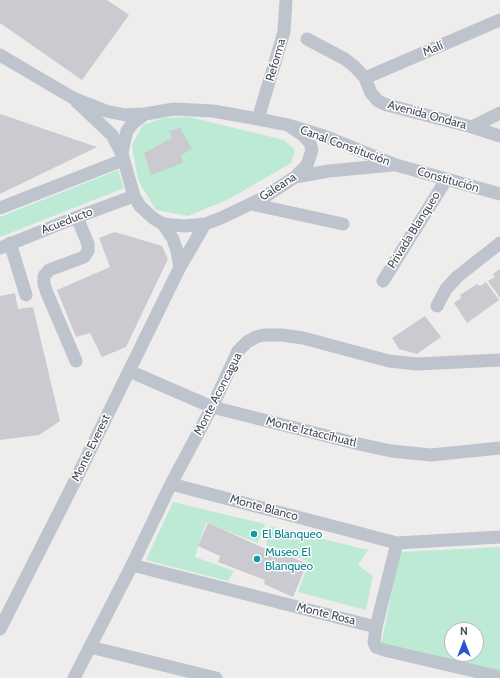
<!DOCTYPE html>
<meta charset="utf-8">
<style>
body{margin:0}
#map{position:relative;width:500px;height:678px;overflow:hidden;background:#efecec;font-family:Cabin,sans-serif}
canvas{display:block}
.north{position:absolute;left:444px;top:622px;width:40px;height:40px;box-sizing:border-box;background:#fff;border:1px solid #b5b7bc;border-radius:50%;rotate:0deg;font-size:11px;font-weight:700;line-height:16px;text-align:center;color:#464c58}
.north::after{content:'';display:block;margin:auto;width:14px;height:18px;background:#2755cd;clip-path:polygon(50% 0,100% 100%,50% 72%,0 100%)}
</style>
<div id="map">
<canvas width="500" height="678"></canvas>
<div class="north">N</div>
</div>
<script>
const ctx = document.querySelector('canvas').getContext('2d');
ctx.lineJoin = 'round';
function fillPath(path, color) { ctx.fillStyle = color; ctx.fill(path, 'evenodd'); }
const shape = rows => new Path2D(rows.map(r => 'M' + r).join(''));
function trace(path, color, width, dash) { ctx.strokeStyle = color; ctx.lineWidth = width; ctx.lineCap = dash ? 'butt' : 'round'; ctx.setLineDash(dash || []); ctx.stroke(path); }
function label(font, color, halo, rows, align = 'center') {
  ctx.font = font + ' Cabin,sans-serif'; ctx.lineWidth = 3; ctx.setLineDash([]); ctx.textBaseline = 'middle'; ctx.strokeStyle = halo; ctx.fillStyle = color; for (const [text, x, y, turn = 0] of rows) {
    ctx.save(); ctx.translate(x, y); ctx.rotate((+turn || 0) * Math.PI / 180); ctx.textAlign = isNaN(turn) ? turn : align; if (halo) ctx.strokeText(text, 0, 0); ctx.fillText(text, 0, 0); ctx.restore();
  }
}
fillPath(shape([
 [189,117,284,140,295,150,291,163,229,199,188,216,156,210,138,180,132,145,143,125,163,118],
 [118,170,124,188,0,237,0,217],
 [173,502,265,524,258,543,206,523,195,557,234,571,228,581,146,560],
 [270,526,368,550,358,565,373,576,366,610,298,592,309,562,283,551,279,551,266,545],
 [500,547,500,673,381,645,400,552],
 [452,630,476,630,476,654,452,654]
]), '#bdead5');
fillPath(shape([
 [0,0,107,0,129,15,82,80,0,23],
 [0,114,97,147,0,194],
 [180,128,192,149,181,155,183,163,151,175,144,153,172,138,169,131],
 [115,232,162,246,168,259,126,347,102,357,90,333,76,337,57,290,110,267,99,238],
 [500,269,500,298,488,281,495,277,493,274],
 [486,282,499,300,467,323,454,303,461,298,460,295,477,284,480,286],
 [15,293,18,309,33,307,60,421,39,435,0,440,0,296],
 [425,316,441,337,417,354,399,349,392,338],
 [208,523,277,554,281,552,307,564,293,597,264,584,265,580,218,562,220,556,198,546]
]), '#cacad0');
trace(shape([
 [307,39,345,59,355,67,365,78,371,93,378,101,387,105,472,127,500,136],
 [0,55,73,98,106,111,125,115,145,114],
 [365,78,500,20],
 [77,102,112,135,122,154],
 [258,119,284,32,286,0],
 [288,125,303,135,310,143,312,150,307,165,295,177,263,198,221,218,205,224,184,226,163,224,153,218,140,206,134,196,122,154,123,147,127,131,133,123,145,114,174,109,213,111,258,119,288,125,324,136,396,165,500,194],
 [472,127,500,113],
 [295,177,329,171,392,165],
 [251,204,343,224],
 [0,208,123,160],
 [163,224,173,239,177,251,180,267],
 [10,243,26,295],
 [0,248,77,217,134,196],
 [383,281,446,180],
 [437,306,446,289,457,277,500,243],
 [76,361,47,293,44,284,44,276,49,270,84,257,88,251,88,244,77,217],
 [129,371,212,407,359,444,391,451,431,455,500,448],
 [171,484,397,543,500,537],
 [397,543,376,627,374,642,376,647,384,650,500,677],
 [132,565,376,627],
 [0,629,78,475,180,267,205,224],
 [90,647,216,678],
 [74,678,132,565,171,484,212,407,238,351,247,342,256,337,264,335,282,335,303,338,389,361,417,364,500,360]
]), '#bec4cd', 13);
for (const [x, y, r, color] of [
 [254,534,4,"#0f9aa8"],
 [257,559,4,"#0f9aa8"]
]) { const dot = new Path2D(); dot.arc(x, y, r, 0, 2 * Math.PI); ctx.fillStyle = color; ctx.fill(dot); trace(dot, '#fff', 1.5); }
label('12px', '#464c58', '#fff', [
 ["Malí",433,49,-23],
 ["Reforma",276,60,-74],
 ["Avenida Ondara",427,115,15],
 ["Canal Constitución",345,146,20],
 ["Constitución",448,180,16],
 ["Galeana",278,187,-33],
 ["Acueducto",67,221,-21],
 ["Privada Blanqueo",414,230,-58],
 ["Monte Aconcagua",218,394,-63],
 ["Monte Iztaccíhuatl",311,432,14],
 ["Monte Everest",91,448,-64],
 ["Monte Blanco",264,508,15],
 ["Monte Rosa",326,614,14]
]);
label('12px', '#0d838f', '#fff', [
 ["El Blanqueo",262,534],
 ["Museo El",265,552],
 ["Blanqueo",265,566]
], 'left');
</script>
